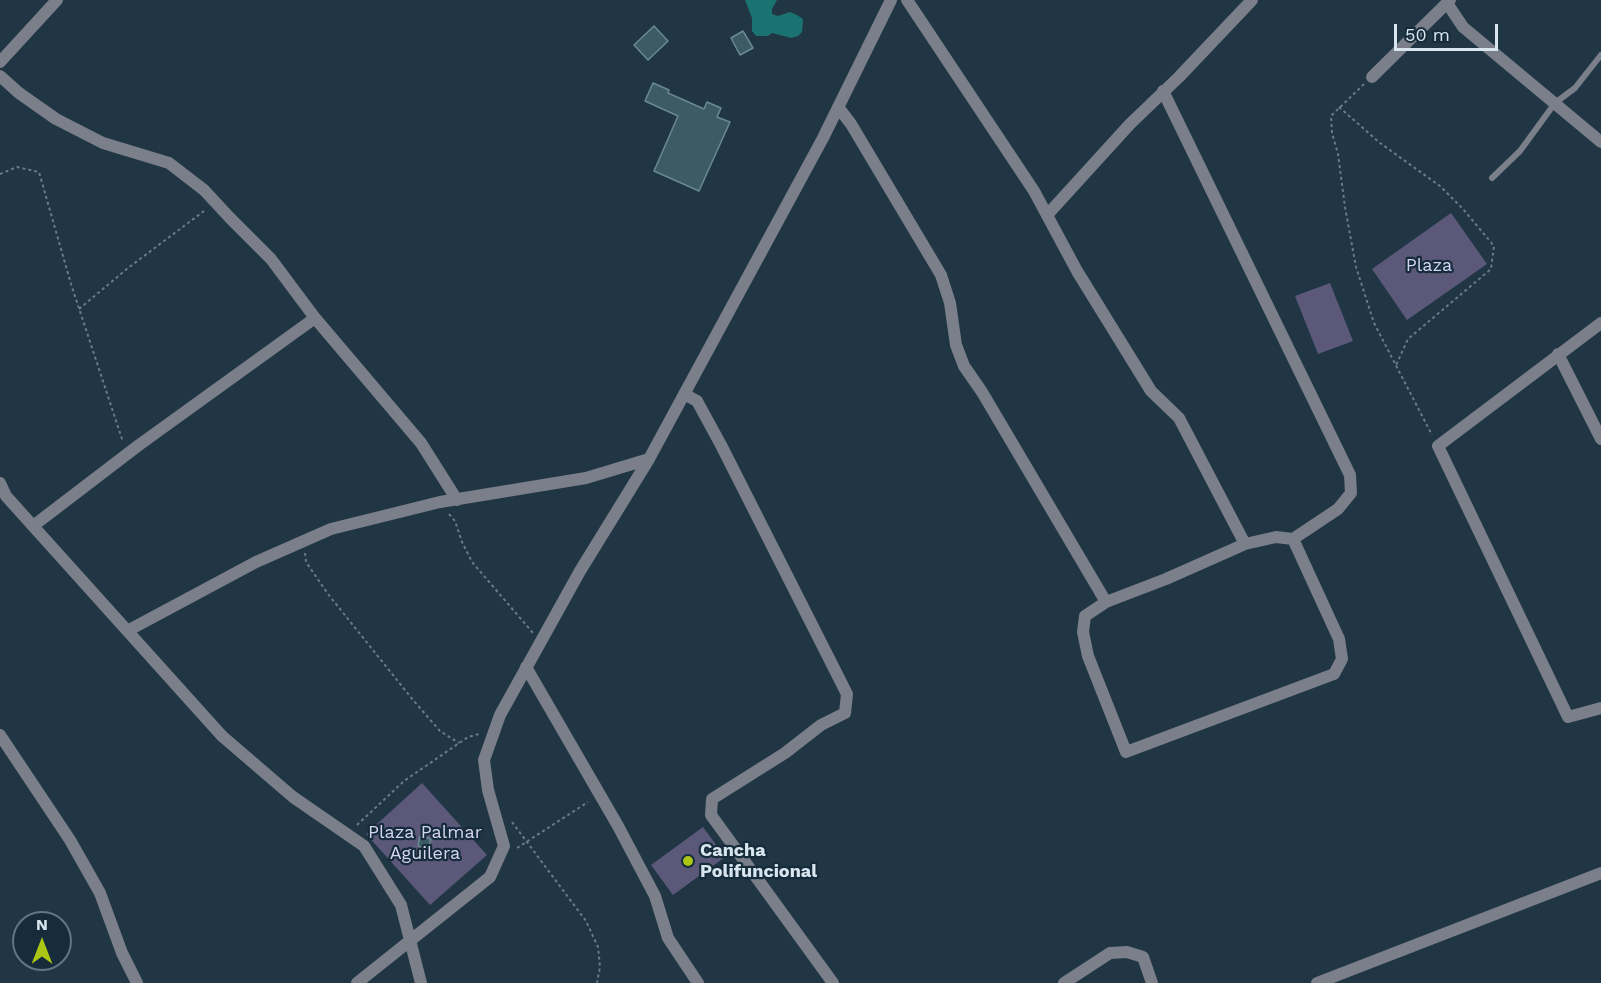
<!DOCTYPE html>
<style>
body{margin:0}
#map{position:relative;width:1601px;height:983px;overflow:hidden;background:#203645;font-family:"Work Sans",sans-serif}
canvas{display:block}
.north{position:absolute;left:12px;top:911px;width:60px;height:60px;box-sizing:border-box;background:#162c3a;border:2px solid #647683;border-radius:50%;rotate:0deg;font-size:16px;font-weight:700;line-height:24px;text-align:center;color:#d9e6f0}
.north::after{content:'';display:block;margin:auto;width:21px;height:27px;background:#abc615;clip-path:polygon(50% 0,100% 100%,50% 72%,0 100%)}
.scale{position:absolute;left:1394px;top:24px;width:104px;height:27px;box-sizing:border-box;border:3px solid #d9e6f0;border-top:0;padding-left:8px;font-size:18px;line-height:21px;white-space:nowrap;color:#d9e6f0;-webkit-text-stroke:4px #162c3a;paint-order:stroke}
</style>
<div id="map">
<canvas width="1601" height="983"></canvas>
<div class="north">N</div>
<div class="scale">50 m</div>
</div>
<script>
const ctx = document.querySelector('canvas').getContext('2d');
ctx.lineJoin = 'round';
function fillPath(path, color) { ctx.fillStyle = color; ctx.fill(path, 'evenodd'); }
const shape = rows => new Path2D(rows.map(r => 'M' + r).join(''));
function trace(path, color, width, dash) { ctx.strokeStyle = color; ctx.lineWidth = width; ctx.lineCap = dash ? 'butt' : 'round'; ctx.setLineDash(dash || []); ctx.stroke(path); }
function label(font, color, halo, rows, align = 'center') {
  ctx.font = font + ' "Work Sans",sans-serif'; ctx.lineWidth = 4.5; ctx.setLineDash([]); ctx.textBaseline = 'middle'; ctx.strokeStyle = halo; ctx.fillStyle = color; for (const [text, x, y, turn = 0] of rows) {
    ctx.save(); ctx.translate(x, y); ctx.rotate((+turn || 0) * Math.PI / 180); ctx.textAlign = isNaN(turn) ? turn : align; if (halo) ctx.strokeText(text, 0, 0); ctx.fillText(text, 0, 0); ctx.restore();
  }
}
fillPath(shape([
 [1451,213,1487,264,1407,320,1372,269],
 [1330,283,1353,341,1318,354,1295,296],
 [422,783,487,855,430,905,366,834],
 [703,827,725,857,673,895,651,865]
]), '#5b587a');
fillPath(shape([
 [745,0,777,0,772,9,772,14,778,16,790,12,797,15,803,19,802,32,798,36,791,38,772,33,768,36,756,36,752,31,752,18]
]), '#1a7370');
const building = shape([
 [654,26,668,41,648,60,634,45,654,26],
 [743,31,753,48,740,55,731,38,743,31],
 [653,83,669,90,668,93,704,109,707,102,721,108,717,117,730,122,699,191,654,171,678,116,645,101,653,83],
 [420,836,431,839,428,849,418,846,420,836]
]);
fillPath(building, '#3c5b64');
trace(building, '#698a93', 1.5);
trace(shape([
 [1364,84,1331,116,1332,133,1338,154,1345,207,1356,267,1374,323,1432,435],
 [1339,107,1380,143,1440,186,1463,209,1494,246,1491,269,1408,339,1396,365],
 [0,174,17,167,39,172,71,284,123,442],
 [79,309,128,268,204,211],
 [449,514,455,521,462,542,472,562,533,633],
 [305,553,306,562,328,594,413,700,440,731,459,743],
 [512,822,586,921,598,947,600,967,597,983],
 [357,825,404,781,468,737,479,734],
 [517,848,588,802]
]), '#687b88', 2, [3, 3]);
trace(shape([
 [1492,178,1520,151,1555,103,1575,88,1601,55]
]), '#7a7f8a', 6);
trace(shape([
 [907,0,1034,191,1077,271,1151,391,1179,418,1245,544],
 [1447,3,1463,27,1601,142],
 [0,62,57,0],
 [0,76,19,93,56,119,103,143,169,163,204,190,230,218,271,259,315,318,421,443,457,500],
 [1372,77,1450,0],
 [1163,91,1350,475,1351,493,1338,509,1293,539],
 [838,107,851,124,941,275,950,303,956,345,964,366,982,392,1106,602],
 [1048,214,1130,124,1179,77,1252,0],
 [1601,323,1438,446,1568,717,1601,708],
 [1558,354,1601,439],
 [684,394,697,401,721,445,847,694,845,713,821,725,785,753,712,799,711,815,833,983],
 [0,483,6,496,222,736,293,797,364,846,401,905,421,983],
 [33,526,139,445,315,318],
 [1276,537,1293,539,1339,639,1342,659,1334,674,1126,752,1088,656,1083,632,1085,616,1106,602,1166,579,1245,544,1276,537],
 [129,630,256,562,331,529,440,502,586,478,649,459],
 [526,667,618,826,655,896,668,938,698,983],
 [0,735,70,840,100,893,122,953,137,983],
 [357,983,490,877,504,846,488,790,484,760,500,715,580,571,649,459,823,138,891,0],
 [1064,983,1110,953,1127,952,1143,957,1152,983],
 [1317,983,1601,873]
]), '#7a7f8a', 12);
for (const [x, y, r, color] of [
 [688,861,6,"#abc615"]
]) { const dot = new Path2D(); dot.arc(x, y, r, 0, 2 * Math.PI); ctx.fillStyle = color; ctx.fill(dot); trace(dot, '#162c3a', 2); }
label('18px', '#d5d4f4', '#162c3a', [
 ["Plaza",1429,266],
 ["Plaza Palmar",425,833],
 ["Aguilera",425,854]
]);
label('bold 18px', '#d9e6f0', '#162c3a', [
 ["Cancha",700,851],
 ["Polifuncional",700,872]
], 'left');
</script>
